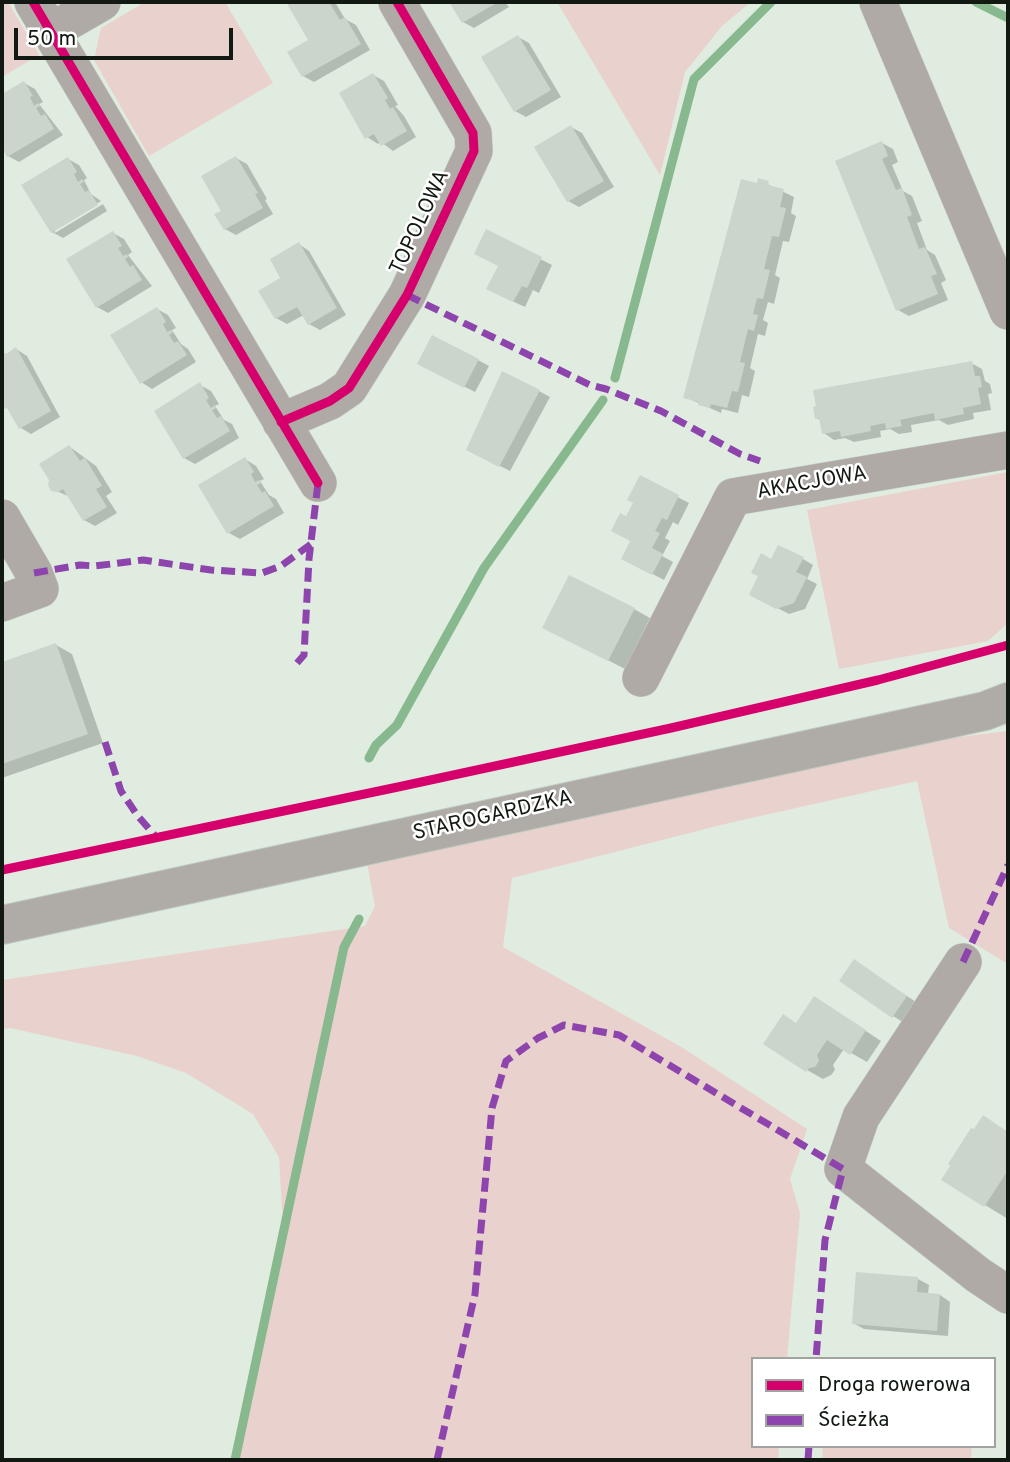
<!DOCTYPE html>
<meta charset="utf-8">
<style>
body{margin:0}
#map{position:relative;width:1010px;height:1462px;overflow:hidden;background:#e0ece0;font-family:Overpass,sans-serif}
canvas{display:block}
.frame{position:absolute;inset:0;border:4px solid #111912;pointer-events:none}
.legend{position:absolute;left:751px;top:1357px;width:245px;height:91px;box-sizing:border-box;background:#fff;border:2px solid #a0a3a0;margin:0;padding:9px 12px;list-style:none;font-size:21px;color:#111912}
.legend li{display:flex;align-items:center;gap:14px;height:35px}
.legend b{width:35px;border:2px solid #a0a3a0}
.scale{position:absolute;left:14px;top:28px;width:219px;height:32px;box-sizing:border-box;border:4px solid #111912;border-top:0;padding-left:9px;font-size:21px;line-height:24px;white-space:nowrap;color:#111912;-webkit-text-stroke:5px #fff;paint-order:stroke}
</style>
<div id="map">
<canvas width="1010" height="1462"></canvas>
<div class="frame"></div>
<ul class="legend">
<li><b style="height:9px;background:#d6006c"></b>Droga rowerowa</li>
<li><b style="height:9px;background:#8e44ad"></b>Ścieżka</li>
</ul>
<div class="scale">50 m</div>
</div>
<script>
const ctx = document.querySelector('canvas').getContext('2d');
ctx.lineJoin = 'round';
function fillPath(path, color) { ctx.fillStyle = color; ctx.fill(path, 'evenodd'); }
const shape = rows => new Path2D(rows.map(r => 'M' + r).join(''));
function trace(path, color, width, dash) { ctx.strokeStyle = color; ctx.lineWidth = width; ctx.lineCap = dash ? 'butt' : 'round'; ctx.setLineDash(dash || []); ctx.stroke(path); }
function label(font, color, halo, rows, align = 'center') {
  ctx.font = font + ' Overpass,sans-serif'; ctx.lineWidth = 5; ctx.setLineDash([]); ctx.textBaseline = 'middle'; ctx.strokeStyle = halo; ctx.fillStyle = color; for (const [text, x, y, turn = 0] of rows) {
    ctx.save(); ctx.translate(x, y); ctx.rotate((+turn || 0) * Math.PI / 180); ctx.textAlign = isNaN(turn) ? turn : align; if (halo) ctx.strokeText(text, 0, 0); ctx.fillText(text, 0, 0); ctx.restore();
  }
}
fillPath(shape([
 [2,2,8,2,39,55,2,77],
 [145,2,225,2,273,83,149,156,94,60,101,28],
 [557,2,751,2,722,26,685,72,660,175],
 [1008,472,1008,623,988,641,839,669,807,510],
 [1008,731,1008,964,949,928,917,781,729,823,512,878,503,947,683,1048,807,1129,790,1179,800,1213,787,1359,753,1359,753,1446,779,1446,778,1460,232,1460,284,1242,279,1157,253,1114,186,1073,137,1056,10,1028,2,1029,2,980,365,926,375,906,367,863,918,742],
 [823,1446,972,1446,971,1460,822,1460]
]), '#e9d1cd');
fillPath(shape([
 [288,2,335,2,345,19,356,25,370,50,314,82,303,76,310,40],
 [451,2,505,2,509,7,474,28,463,22],
 [518,37,529,43,561,97,526,117,515,111],
 [373,75,384,81,398,105,395,106,404,116,416,137,393,151,381,142,378,144,367,137],
 [24,83,35,89,43,102,39,104,63,135,19,162,8,156,2,145,2,96],
 [571,127,582,133,614,187,579,207,568,201],
 [882,143,893,149,898,162,892,165,903,191,912,196,922,221,917,223,927,250,935,255,946,280,941,283,948,300,909,316,898,310,837,162],
 [236,158,247,164,267,199,265,200,273,214,236,235,225,229,224,211],
 [68,159,79,165,87,178,84,180,91,194,101,201,55,229,55,233,103,204,107,211,63,238,52,232],
 [759,180,794,197,791,213,796,216,789,242,783,241,775,275,780,278,774,304,768,302,763,320,768,323,765,336,758,334,750,368,755,371,749,397,742,395,738,413,722,409,721,413,685,397],
 [487,232,552,265,539,293,533,290,525,307,499,295,500,265],
 [113,233,124,239,132,252,128,255,152,286,108,313,97,307],
 [299,244,309,251,346,315,320,330,309,324,304,315,287,324,276,318,283,278],
 [157,309,168,315,176,328,172,330,181,344,188,349,196,362,152,389,141,382],
 [16,349,27,356,60,417,31,434,21,428,2,398,2,356],
 [478,360,489,366,475,392,430,369],
 [971,363,982,369,985,381,990,384,992,393,988,394,991,410,973,413,974,419,948,425,939,420,911,425,912,432,899,434,890,429,880,431,881,437,854,442,845,438,834,440,824,433,821,421,817,418],
 [200,385,211,391,219,404,215,406,224,420,232,424,239,438,195,464,184,458],
 [539,391,550,397,510,471,478,455],
 [70,447,96,466,112,492,106,496,117,513,95,526,84,520,70,497,52,489],
 [245,459,256,466,264,479,260,481,269,495,276,499,284,513,240,539,229,533],
 [640,477,689,503,678,525,673,522,665,538,670,541,662,556,673,562,664,580,634,564,627,519,635,503],
 [803,559,813,565,807,579,817,584,805,609,789,614,762,600,772,561],
 [634,609,650,618,625,669,561,636],
 [56,645,72,654,103,743,2,778,2,664],
 [854,962,927,1009,914,1029,893,1016],
 [831,1008,881,1041,867,1062,844,1049,833,1065,835,1070,831,1075,823,1079,807,1070,797,1024],
 [983,1118,1008,1132,1008,1219,944,1180],
 [857,1274,918,1279,929,1285,928,1294,940,1295,950,1302,948,1336,864,1329,853,1323]
]), '#0003');
trace(shape([
 [976,2,1008,18],
 [615,378,694,79,771,2],
 [369,758,376,745,397,725,484,568,603,400],
 [235,1460,344,947,359,919]
]), '#88b88d', 9);
fillPath(shape([
 [286,2,329,2,340,20,345,17,361,44,302,77,287,52,308,40],
 [449,2,498,2,462,23],
 [518,35,551,90,514,112,481,57],
 [373,73,388,98,385,100,390,109,393,107,407,131,381,146,374,134,365,139,339,93],
 [24,81,33,96,30,97,34,106,38,103,40,106,36,108,41,116,45,114,54,129,7,157,2,148,2,94],
 [571,125,604,181,567,202,534,147],
 [882,141,888,156,882,159,896,190,902,188,912,215,907,217,919,249,925,247,937,274,931,276,938,294,896,311,835,161],
 [236,156,258,193,255,194,263,208,224,230,214,214,221,211,201,176],
 [68,157,77,172,74,174,78,182,82,179,84,182,80,184,85,192,89,190,98,205,51,233,21,185],
 [758,178,769,181,768,185,784,189,780,207,786,208,779,237,772,236,764,269,770,270,763,299,757,298,753,314,758,315,754,331,748,329,740,362,745,363,738,392,732,391,727,408,711,404,710,408,698,405,699,402,683,398,741,179,757,183],
 [486,229,542,257,527,288,522,286,513,302,486,289,498,266,474,254],
 [113,231,122,246,118,248,123,256,127,254,128,257,125,259,130,267,133,265,142,280,96,308,66,259],
 [299,242,337,308,308,325,297,307,275,319,258,291,280,278,270,259],
 [157,307,166,322,163,324,167,332,171,330,173,332,169,335,174,343,178,341,187,355,140,384,110,335],
 [432,335,479,359,464,388,417,364],
 [16,347,51,411,19,429,7,408,5,409,2,404,2,353,4,352,6,354],
 [972,361,975,376,980,376,982,387,978,388,981,404,963,408,964,414,935,420,934,413,918,416,900,420,902,426,886,429,885,423,870,426,871,431,841,437,840,431,822,434,819,418,815,419,813,407,816,406,813,390],
 [502,371,540,390,499,467,466,450],
 [200,382,209,398,206,400,211,408,215,405,216,408,212,410,217,418,221,416,230,431,183,459,154,411],
 [69,445,80,461,85,458,102,486,96,489,107,507,83,521,63,489,58,492,51,491,48,485,49,480,39,464],
 [245,457,254,472,251,474,255,482,259,480,261,483,257,485,262,493,265,491,274,506,227,534,198,485],
 [640,475,679,495,667,520,662,518,655,531,660,533,652,548,663,554,652,575,621,559,630,541,611,531,620,513,626,516,633,503,627,500],
 [778,545,804,557,796,572,807,577,794,603,776,609,749,595,758,576,751,573,761,553,771,559],
 [569,575,635,608,608,661,542,628],
 [56,643,88,734,2,764,2,662],
 [854,959,907,996,892,1018,839,981],
 [814,996,866,1030,850,1055,827,1040,817,1055,819,1061,815,1067,809,1068,806,1072,763,1044,783,1014,796,1023],
 [983,1115,1008,1132,1008,1170,984,1207,941,1180,950,1166,948,1164,971,1128,974,1129],
 [856,1272,918,1277,917,1292,940,1294,937,1331,852,1324]
]), '#cbd5cb');
const minor = shape([
 [33,2,318,483],
 [878,2,1008,311],
 [50,32,102,2],
 [281,422,330,401,349,388,407,295,474,151,473,133,397,2],
 [2,518,34,573,40,589,2,603],
 [641,678,733,497,1008,450],
 [963,962,861,1117,843,1169,978,1275,1008,1295]
]);
const major = shape([
 [2,925,985,711,1008,702]
]);
trace(minor, '#c0c9c0', 38);
trace(major, '#c0c9c0', 40);
trace(minor, '#b0aaa7', 37);
trace(major, '#afaca7', 38);
trace(shape([
 [407,295,590,385,606,389,661,411,740,454,760,461],
 [34,573,80,565,95,566,143,560,211,570,262,573,281,566,311,544],
 [297,663,304,655,309,559,318,483],
 [105,742,121,791,137,815,157,838],
 [963,962,1008,865],
 [437,1460,475,1294,492,1108,506,1061,538,1038,564,1025,619,1035,843,1169,825,1240,816,1359],
 [808,1460,809,1446]
]), '#8e44ad', 7, [14, 7]);
trace(shape([
 [33,2,318,483],
 [281,422,330,401,349,388,407,295,474,151,473,133,397,2],
 [2,870,398,787,671,728,878,680,1008,645]
]), '#d6006c', 9);
label('21px', '#111912', '#fff', [
 ["TOPOLOWA",421,223,-65],
 ["AKACJOWA",812,484,-10],
 ["STAROGARDZKA",493,817,-13]
]);
</script>
